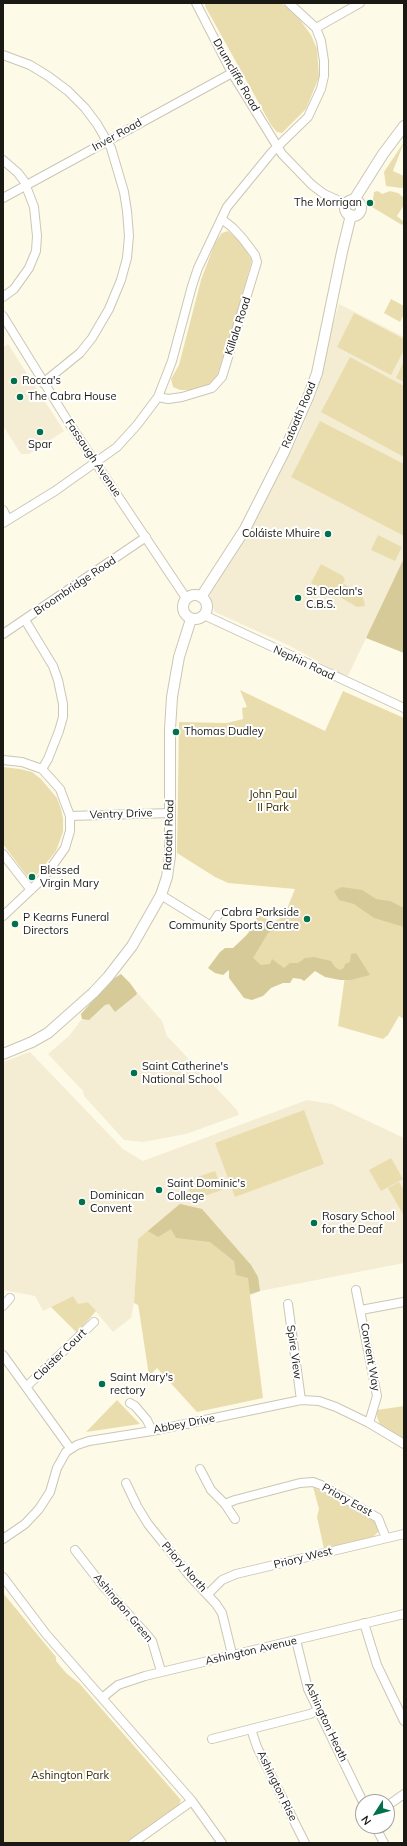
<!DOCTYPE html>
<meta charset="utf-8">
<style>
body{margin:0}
#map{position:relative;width:407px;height:1846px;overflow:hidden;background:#fefae8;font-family:Mulish,sans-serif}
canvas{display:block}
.frame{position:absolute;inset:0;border:4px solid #1a1913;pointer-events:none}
.north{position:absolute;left:355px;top:1794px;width:40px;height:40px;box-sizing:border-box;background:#fff;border:1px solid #a3a3a1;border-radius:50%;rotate:234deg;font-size:11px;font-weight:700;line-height:16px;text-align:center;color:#1a1913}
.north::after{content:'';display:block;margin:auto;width:14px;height:18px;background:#00714b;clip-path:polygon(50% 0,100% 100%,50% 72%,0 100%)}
</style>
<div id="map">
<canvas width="407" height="1846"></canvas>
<div class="frame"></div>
<div class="north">N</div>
</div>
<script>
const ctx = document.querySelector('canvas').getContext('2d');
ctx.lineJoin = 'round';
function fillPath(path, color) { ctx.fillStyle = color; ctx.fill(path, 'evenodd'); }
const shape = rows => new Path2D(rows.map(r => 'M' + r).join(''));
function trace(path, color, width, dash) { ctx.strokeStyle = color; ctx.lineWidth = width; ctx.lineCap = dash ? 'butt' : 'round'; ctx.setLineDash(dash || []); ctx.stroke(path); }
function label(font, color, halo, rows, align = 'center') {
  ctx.font = font + ' Mulish,sans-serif'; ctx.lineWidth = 4; ctx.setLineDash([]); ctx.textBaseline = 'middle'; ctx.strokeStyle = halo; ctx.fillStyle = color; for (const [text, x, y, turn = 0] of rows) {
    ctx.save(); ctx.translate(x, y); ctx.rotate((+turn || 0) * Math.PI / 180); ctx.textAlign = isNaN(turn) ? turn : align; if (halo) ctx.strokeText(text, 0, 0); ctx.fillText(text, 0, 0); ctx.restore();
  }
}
fillPath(shape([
 [339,304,404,337,404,558,348,676,339,673,290,646,215,612,211,602,210,594,244,538,277,478,298,437,317,392,328,342],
 [8,344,64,431,29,454,21,454,3,426,3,347],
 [121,974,162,1021,167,1036,237,1110,239,1115,186,1134,143,1142,124,1140,84,1096,83,1091,48,1054,69,1036,82,1019,81,1014],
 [30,1052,123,1149,143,1161,307,1100,332,1104,404,1138,404,1263,260,1291,258,1277,251,1265,202,1209,138,1239,134,1303,131,1318,113,1332,88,1302,78,1305,73,1296,43,1311,35,1296,3,1290,3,1062]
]), '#f4edd4');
fillPath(shape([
 [205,3,280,3,286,6,300,20,311,35,317,49,319,77,306,109,282,133,277,132,271,125,205,6],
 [404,142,393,171,404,176,404,187,401,188,386,186,384,172],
 [378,191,382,194,390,191,398,193,403,197,404,205,397,216,404,222,402,225,372,207,374,192],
 [228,231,239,240,252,260,234,324,217,376,210,384,196,390,180,390,173,387,171,379,179,365,201,280,215,243,222,233],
 [391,299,404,306,404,314,400,322,384,313],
 [354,313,404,339,404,350,391,375,337,347],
 [350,357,404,386,404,457,321,412],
 [404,361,404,382,396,378],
 [320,421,404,464,404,536,291,477],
 [378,535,402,547,395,561,371,550],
 [321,564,343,576,345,580,335,596,311,583],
 [344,584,354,589,363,597,365,606,357,607,338,596],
 [240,690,325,731,343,691,404,718,404,1019,399,1016,388,1035,383,1039,338,1026,345,976,320,964,277,980,231,963,258,915,274,922,284,916,295,889,228,883,215,877,177,853,179,722,227,723,243,719,242,708,247,707],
 [3,767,20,769,32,772,41,779,57,798,61,809,63,819,63,832,56,851,36,876,30,878,27,876,3,844],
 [304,1110,324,1164,235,1197,215,1143],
 [391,1158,403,1179,381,1191,369,1170],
 [215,1171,222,1190,193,1200,186,1181],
 [399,1182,404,1190,404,1213,403,1214,388,1188],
 [180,1204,202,1209,251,1265,258,1277,260,1291,250,1295,263,1398,197,1412,157,1368,149,1376,139,1310,138,1305,134,1303,138,1239],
 [73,1296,78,1304,88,1302,96,1311,77,1333,51,1307],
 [117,1400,140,1424,86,1432],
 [404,1406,404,1439,380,1425,377,1417,377,1410],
 [313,1487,374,1518,378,1527,378,1532,371,1539,324,1549,317,1517,319,1509],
 [3,1593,56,1657,56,1661,67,1674,79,1683,181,1800,179,1805,126,1843,3,1843]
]), '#eaddad');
fillPath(shape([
 [404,558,404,653,366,638],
 [342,887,362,890,376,899,390,901,404,908,404,927,374,918,354,904,339,900,334,891],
 [257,922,266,923,280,927,268,933,253,958,261,965,270,964,272,959,284,968,290,963,298,963,305,958,314,957,331,961,335,967,340,970,344,968,345,964,350,962,351,954,356,953,370,975,351,980,340,980,325,977,315,971,304,981,301,979,293,978,290,983,283,983,271,988,263,996,252,1000,244,998,229,978,229,970,223,975,215,973,208,968,220,952,225,948,233,948,254,928],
 [121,974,130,983,137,993,136,995,115,1012,109,1004,105,1005,89,1020,82,1019,81,1014,110,981],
 [180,1204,202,1209,251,1265,258,1277,260,1291,250,1294,248,1278,236,1275,234,1261,210,1242,176,1238,171,1229,158,1237,148,1231]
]), '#d7ca99');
const minor = shape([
 [196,3,232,73,282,154,312,185,324,194,346,204],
 [316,28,360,3],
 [3,55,30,65,48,76,68,91,85,108,97,124,111,148,124,192,127,211,129,236,127,258,121,280,109,309,92,338,80,353,43,383],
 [3,160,18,173,24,181,34,207,37,236,36,251,29,268,14,289,3,297],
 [3,198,232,73],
 [3,316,69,423,186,598],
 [158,397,168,399,182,397,212,388,222,377,257,262,255,255,243,239,233,228,222,219],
 [3,510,8,520],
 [3,523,55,491,117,447,137,425,158,397,172,361,192,286,198,268,227,207,272,152,308,117,321,89,324,76,324,61,321,41,316,28,289,3],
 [204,615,404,708],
 [25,620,53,666,58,680,63,704,63,717,59,731,48,759,42,769],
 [3,634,146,537],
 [3,760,22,762,42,769,60,789,70,816,70,831,65,848,48,872,38,883,3,916],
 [70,816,171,813],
 [3,854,31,890],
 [161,895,211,926,218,915],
 [356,1290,377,1396,369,1423],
 [288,1304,301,1400],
 [3,1306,10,1298],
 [361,1310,404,1302],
 [3,1355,70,1448],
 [26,1387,94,1322],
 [130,1403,135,1406,147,1420,152,1431],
 [200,1469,211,1490,225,1504,235,1519],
 [126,1483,137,1506,148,1524,189,1575,216,1604,222,1613,232,1654],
 [225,1504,235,1500,300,1483,313,1482,321,1485,378,1518,386,1538],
 [3,1539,25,1524,39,1509,50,1492,57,1468,66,1452,77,1445,89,1441,152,1431,301,1400,319,1401,336,1407,369,1423,404,1444],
 [75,1550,103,1586,148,1636,152,1641,161,1671],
 [3,1577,46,1634,192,1801,222,1843],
 [208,1594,222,1580,236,1574,404,1534],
 [364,1623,377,1665,404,1721],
 [296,1640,308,1689,363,1802],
 [102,1698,118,1685,145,1676,404,1614],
 [251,1729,257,1747,305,1843],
 [212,1739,310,1714,319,1710],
 [387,1806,404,1794],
 [375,1826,384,1843],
 [133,1843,192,1801]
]);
const major = shape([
 [354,200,383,154,404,126],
 '345 208a8 8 0 1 1 16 0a8 8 0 1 1-16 0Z',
 '183 607a12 12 0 1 1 24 0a12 12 0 1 1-24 0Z',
 [201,597,245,529,284,452,309,395,317,373,342,252,351,215],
 [3,1054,32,1042,48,1033,93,993,108,977,132,946,161,895,167,877,170,856,170,729,172,697,179,657,191,619]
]);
trace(minor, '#cbc6b5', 10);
trace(major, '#cbc6b5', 12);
trace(minor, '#fff', 8);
trace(major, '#fff', 10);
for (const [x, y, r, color] of [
 [370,203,4,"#00714b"],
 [14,381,4,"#00714b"],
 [20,397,4,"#00714b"],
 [40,432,4,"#00714b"],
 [328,534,4,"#00714b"],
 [298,598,4,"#00714b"],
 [176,732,4,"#00714b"],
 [32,877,4,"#00714b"],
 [307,919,4,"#00714b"],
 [15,924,4,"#00714b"],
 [134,1073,4,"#00714b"],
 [159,1190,4,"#00714b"],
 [82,1202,4,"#00714b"],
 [314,1223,4,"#00714b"],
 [102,1384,4,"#00714b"]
]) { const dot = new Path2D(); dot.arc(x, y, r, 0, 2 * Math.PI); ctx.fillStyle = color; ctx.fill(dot); trace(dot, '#fff', 1.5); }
label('11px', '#1a1913', '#fff', [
 ["Drumcliffe Road",236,75,60],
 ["Inver Road",117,135,-29],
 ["Killala Road",238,326,-72],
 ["Ratoath Road",299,415,-67],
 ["Fassaugh Avenue",93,458,56],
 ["Broombridge Road",75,586,-34],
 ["Nephin Road",304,663,25],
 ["Ventry Drive",121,814,-2],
 ["Ratoath Road",169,835,-88],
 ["Spire View",294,1352,82],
 ["Cloister Court",60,1355,-44],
 ["Convent Way",370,1357,80],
 ["Abbey Drive",184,1424,-11],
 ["Priory East",347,1500,29],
 ["Priory West",303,1558,-14],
 ["Priory North",184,1567,49],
 ["Ashington Green",123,1608,50],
 ["Ashington Avenue",251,1651,-13],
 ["Ashington Heath",326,1722,65],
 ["Ashington Rise",277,1786,64]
]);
label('11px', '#1a1913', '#fff', [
 ["The Morrigan",362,203,"right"],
 ["Rocca's",22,381],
 ["The Cabra House",28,397],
 ["Spar",40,445,"center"],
 ["Coláiste Mhuire",320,534,"right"],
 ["St Declan's",306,592],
 ["C.B.S.",306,605],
 ["Thomas Dudley",184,732],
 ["Blessed",40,871],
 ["Virgin Mary",40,884],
 ["Cabra Parkside",299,913,"right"],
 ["Community Sports Centre",299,926,"right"],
 ["P Kearns Funeral",23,918],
 ["Directors",23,931],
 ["Saint Catherine's",142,1067],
 ["National School",142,1080],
 ["Saint Dominic's",167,1184],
 ["College",167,1197],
 ["Dominican",90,1196],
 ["Convent",90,1209],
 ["Rosary School",322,1217],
 ["for the Deaf",322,1230],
 ["Saint Mary's",110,1378],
 ["rectory",110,1391]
], 'left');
label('11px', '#352b03', '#fff', [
 ["John Paul",273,795],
 ["II Park",273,808],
 ["Ashington Park",70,1776]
]);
</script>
